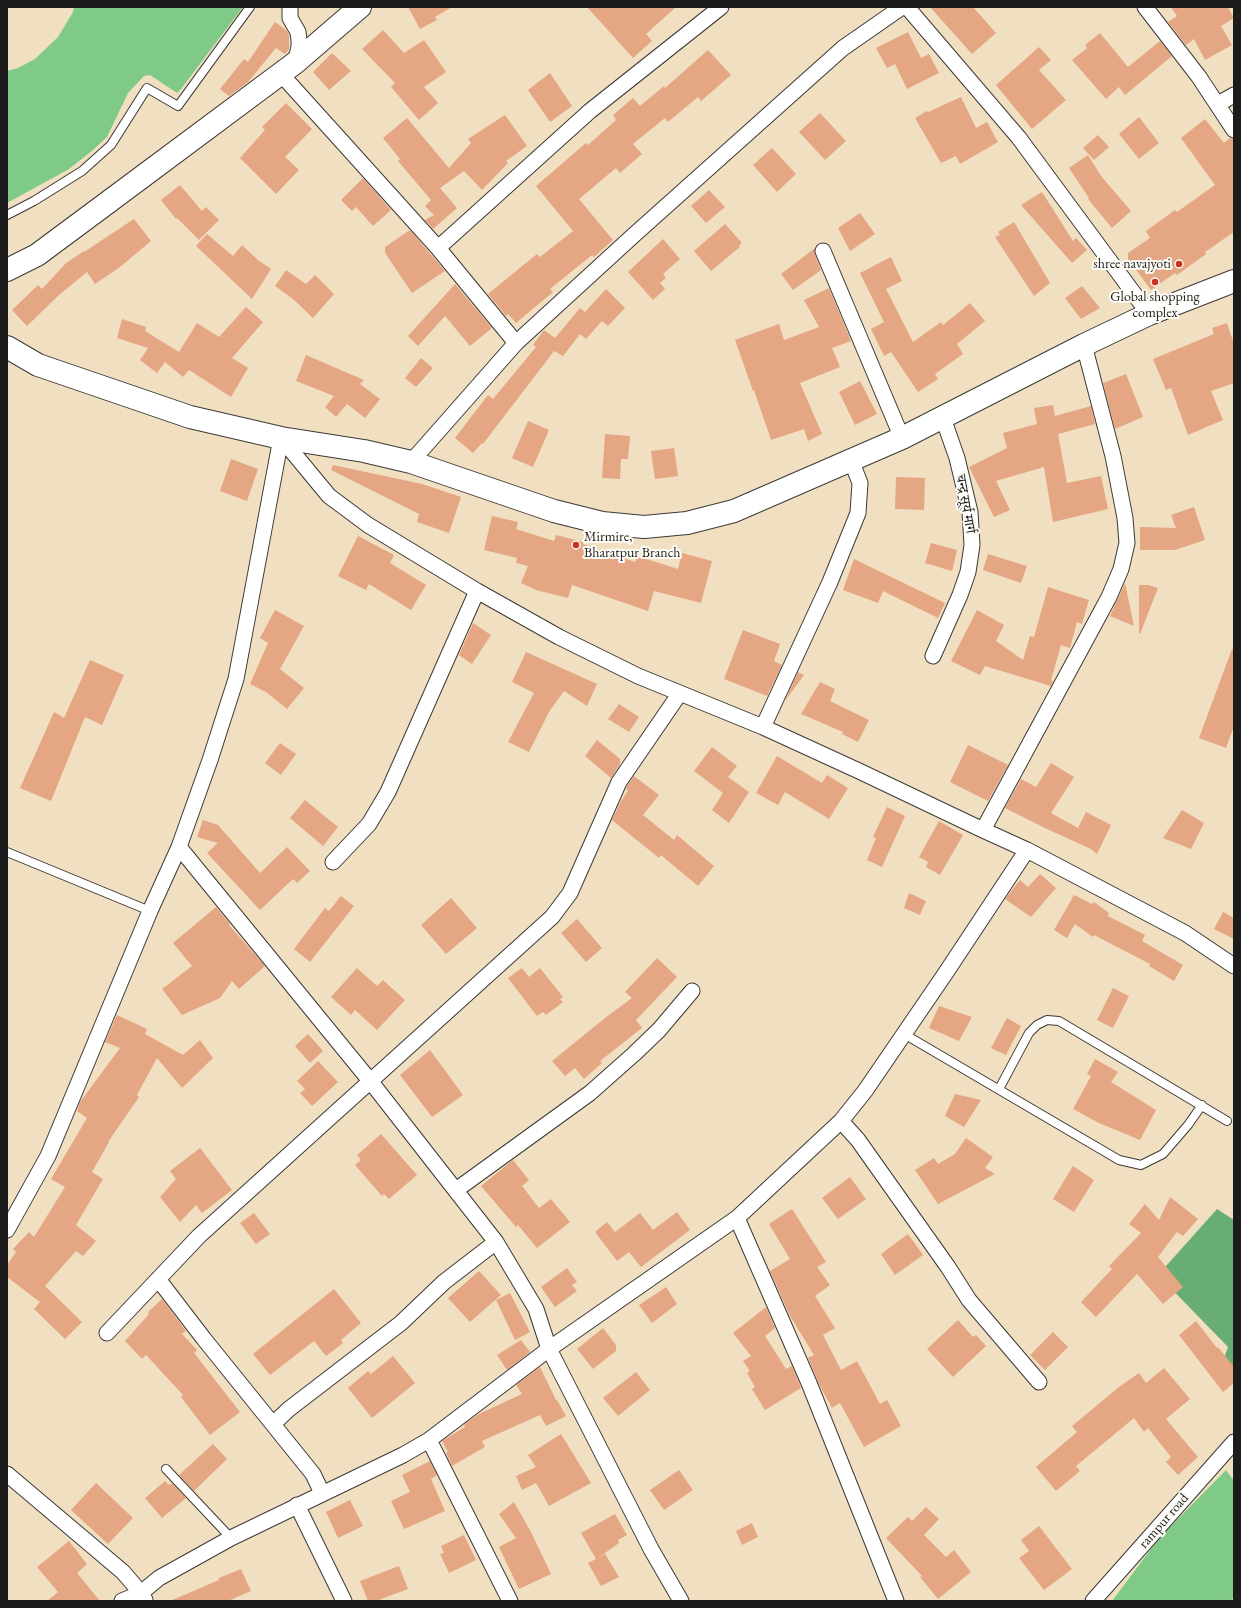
<!DOCTYPE html>
<meta charset="utf-8">
<style>
body{margin:0}
#map{position:relative;width:1241px;height:1608px;overflow:hidden;background:#f1dfc1;font-family:"EB Garamond",serif}
canvas{display:block}
.frame{position:absolute;inset:0;border:8px solid #1c1c1c;pointer-events:none}
</style>
<div id="map">
<canvas width="1241" height="1608"></canvas>
<div class="frame"></div>
</div>
<script>
const ctx = document.querySelector('canvas').getContext('2d');
ctx.lineJoin = 'round';
function fillPath(path, color) { ctx.fillStyle = color; ctx.fill(path, 'evenodd'); }
const shape = rows => new Path2D(rows.map(r => 'M' + r).join(''));
function trace(path, color, width, dash) { ctx.strokeStyle = color; ctx.lineWidth = width; ctx.lineCap = dash ? 'butt' : 'round'; ctx.setLineDash(dash || []); ctx.stroke(path); }
function label(font, color, halo, rows, align = 'center') {
  ctx.font = font + ' "EB Garamond","Noto Serif Devanagari",serif'; ctx.lineWidth = 4; ctx.setLineDash([]); ctx.textBaseline = 'middle'; ctx.strokeStyle = halo; ctx.fillStyle = color; for (const [text, x, y, turn = 0] of rows) {
    ctx.save(); ctx.translate(x, y); ctx.rotate((+turn || 0) * Math.PI / 180); ctx.textAlign = isNaN(turn) ? turn : align; if (halo) ctx.strokeText(text, 0, 0); ctx.fillText(text, 0, 0); ctx.restore();
  }
}
fillPath(shape([
 [74,7,243,7,181,89,177,93,150,75,144,76,128,93,107,137,93,150,69,169,7,203,7,71,18,68,35,59,58,37,73,12],
 [1226,1470,1234,1481,1234,1598,1230,1601,1112,1601,1160,1537]
]), '#80ca88');
fillPath(shape([
 [1217,1209,1234,1220,1234,1381,1221,1366,1228,1347,1158,1275]
]), '#68ae74');
fillPath(shape([
 [408,7,452,7,435,17,437,20,420,29],
 [587,7,676,7,646,34,652,41,633,58],
 [930,7,973,7,996,33,972,54],
 [1171,7,1228,7,1234,18,1221,26,1232,45,1205,60,1194,39,1186,45,1168,22,1177,16],
 [275,22,286,30,289,35,289,49,285,54,276,48,248,82,229,96,220,89,244,59,248,62],
 [383,30,404,53,424,40,446,72,424,87,438,103,419,120,391,87,395,83,362,49],
 [908,32,921,58,929,54,939,73,907,89,895,64,887,68,876,48],
 [1100,33,1128,67,1160,41,1172,56,1125,95,1119,87,1106,99,1072,60,1087,48,1085,45],
 [1039,47,1051,60,1039,70,1066,100,1032,129,996,85],
 [708,50,731,75,701,101,698,97,668,122,665,118,633,144,642,154,620,173,616,168,579,199,613,240,594,257,592,255,550,289,553,292,516,323,508,314,506,316,488,294,537,254,540,257,573,231,536,186,586,143,588,145,616,120,613,115,633,98,640,106,664,86,665,88],
 [332,53,351,71,329,90,313,72],
 [550,73,572,106,550,122,528,90],
 [961,97,976,128,987,122,998,142,960,164,956,156,941,163,915,118,927,111,928,112],
 [286,103,312,129,285,157,299,170,276,194,240,158,265,130,262,127],
 [820,113,846,141,825,160,799,132],
 [505,115,527,146,506,161,508,163,482,190,464,171,440,188,457,208,433,229,425,220,434,215,425,206,431,200,398,161,400,159,383,138,407,118,449,168,471,143,468,139],
 [1139,117,1159,143,1139,159,1119,134],
 [1205,119,1224,143,1230,138,1234,139,1234,232,1205,252,1206,254,1177,275,1175,273,1151,290,1128,259,1128,253,1150,238,1146,231,1175,210,1177,212,1215,185,1181,138],
 [1098,135,1109,147,1094,160,1083,148],
 [772,148,796,174,777,192,753,165],
 [1088,155,1101,176,1131,211,1112,228,1088,199,1089,198,1069,168],
 [363,178,391,210,373,226,356,207,352,211,341,200],
 [180,185,202,211,206,207,219,220,199,240,177,218,176,219,161,200],
 [709,190,725,207,706,223,691,206],
 [1042,192,1073,241,1076,238,1087,250,1072,263,1021,205],
 [860,213,875,234,850,251,838,228],
 [134,219,151,241,120,267,95,284,87,272,59,295,27,326,12,310,38,285,42,289,66,263,84,251,84,252],
 [1014,222,1050,283,1034,296,995,237,1000,235,998,232],
 [725,224,742,243,739,245,740,247,711,271,694,251],
 [410,230,445,271,412,293,385,253,385,247],
 [207,234,233,256,242,245,258,260,271,269,252,299,196,246],
 [663,239,680,259,663,274,666,278,660,283,665,289,653,300,628,272],
 [815,248,815,254,821,270,793,290,781,274],
 [891,257,902,281,886,289,913,342,941,322,943,325,970,303,985,321,957,344,963,354,935,374,938,379,918,392,891,352,884,356,871,329,884,322,860,273],
 [286,270,306,284,315,275,334,294,313,318,293,299,275,286],
 [455,284,492,328,470,346,445,316,418,346,408,336],
 [1082,286,1100,308,1081,319,1065,298],
 [829,288,851,341,832,348,840,367,800,383,822,434,808,441,804,429,771,440,754,390,753,391,735,340,779,324,784,340,819,327,804,300],
 [606,289,625,308,608,326,602,321,586,339,580,334,563,356,554,351,483,444,482,443,473,453,455,438,488,395,493,399,536,347,533,345,544,330,555,338,580,308,585,312],
 [246,307,263,322,232,358,248,368,231,397,189,370,183,377,165,362,157,373,140,360,148,348,117,338,122,319,146,327,145,331,179,352,197,323,219,337],
 [1227,323,1234,344,1234,383,1211,391,1223,420,1188,435,1171,388,1166,390,1153,359,1214,334,1212,328],
 [306,355,364,380,360,384,380,399,365,418,347,404,336,417,325,407,334,396,296,381],
 [421,358,433,368,416,387,405,378],
 [1126,374,1143,417,1115,429,1103,383],
 [860,381,877,414,855,425,839,392],
 [1053,405,1055,416,1091,406,1095,424,1058,434,1067,483,1101,476,1108,509,1053,522,1044,467,996,481,1010,510,994,517,969,467,1007,448,1003,433,1037,424,1034,408],
 [528,421,549,430,533,467,512,458],
 [605,434,630,436,628,459,621,459,620,479,602,478],
 [674,448,678,476,655,479,651,451],
 [231,459,258,469,247,501,220,491],
 [333,465,422,484,461,497,449,533,417,522,419,514,331,470],
 [896,477,925,478,924,510,895,509],
 [1194,507,1205,540,1175,550,1140,550,1140,527,1176,528,1171,515],
 [492,516,518,522,516,529,554,541,556,535,583,542,583,544,635,562,637,556,678,569,682,553,712,561,701,603,654,591,648,611,572,585,568,598,536,590,521,583,528,566,516,563,517,558,484,550],
 [358,536,394,555,390,563,426,585,411,610,369,584,366,590,338,576],
 [931,543,957,550,952,571,925,563],
 [988,554,1027,566,1021,583,983,570],
 [854,559,945,603,938,618,883,591,878,603,843,590],
 [1125,583,1134,626,1110,616],
 [1139,585,1148,585,1158,588,1140,634,1139,633],
 [1048,587,1089,600,1082,624,1077,622,1070,648,1061,645,1051,680,1053,681,1051,686,985,666,980,675,951,661,977,610,1004,625,996,641,1023,660,1030,636,1034,637],
 [275,610,304,626,280,669,304,688,287,709,266,692,250,684,268,643,260,638],
 [473,623,491,635,472,664,459,655],
 [743,630,780,644,774,661,782,665,767,696,724,679],
 [1232,649,1234,649,1234,726,1226,748,1199,738],
 [526,652,597,684,587,706,564,691,549,712,529,752,508,742,534,693,512,682],
 [90,660,124,675,102,725,85,717,51,801,20,788,54,712,64,718],
 [798,672,804,675,785,701],
 [820,682,835,689,830,701,869,720,858,742,842,734,843,732,801,714],
 [619,704,639,717,629,732,608,719],
 [597,740,620,759,620,764,611,778,585,756],
 [280,743,296,754,281,775,265,763],
 [968,745,1008,765,988,801,950,782],
 [712,747,737,766,728,777,749,792,729,823,712,810,723,793,694,771],
 [777,756,822,783,827,775,848,788,829,819,785,792,778,805,756,793],
 [1051,763,1074,777,1051,813,1078,828,1086,812,1111,825,1097,854,1091,849,1047,829,1005,808,1021,779,1036,787],
 [634,776,659,795,643,815,674,840,677,835,714,866,698,886,661,855,659,858,612,820,621,801,628,791,626,789,627,786],
 [305,800,338,827,323,846,290,818],
 [887,807,905,816,882,867,867,860,876,838,873,837],
 [1182,810,1204,823,1191,849,1163,838],
 [203,820,218,825,260,873,287,847,310,871,297,883,293,879,260,910,207,853,218,843,197,837],
 [939,821,963,835,940,875,926,867,928,862,919,857],
 [1040,874,1056,888,1031,917,1005,899,1020,880,1028,887],
 [909,893,926,901,920,915,904,908],
 [1074,895,1092,904,1094,902,1109,913,1108,916,1145,935,1142,941,1183,965,1174,981,1149,966,1150,964,1094,935,1093,937,1075,924,1067,938,1054,930],
 [341,896,354,906,310,962,294,949,325,908,329,911],
 [451,898,477,928,446,954,421,925],
 [216,907,230,924,229,925,265,966,239,989,232,981,220,998,182,1015,162,989,192,966,173,943],
 [1223,912,1234,918,1234,939,1214,929],
 [577,919,602,948,586,962,561,933],
 [657,958,677,977,636,1020,642,1028,600,1061,602,1063,584,1079,575,1068,565,1076,552,1061,605,1018,632,998,625,992],
 [357,968,377,986,383,980,405,1000,377,1030,355,1010,351,1015,331,997],
 [522,968,529,977,540,968,563,997,560,999,563,1002,546,1015,543,1012,537,1016,508,978],
 [1113,988,1129,996,1113,1028,1097,1020],
 [939,1006,972,1017,959,1041,929,1028],
 [117,1015,147,1029,145,1034,183,1055,200,1040,213,1058,182,1088,157,1058,137,1095,139,1097,108,1142,109,1142,92,1172,103,1179,76,1225,96,1241,83,1256,76,1251,45,1286,82,1322,65,1339,34,1309,40,1302,7,1277,7,1265,16,1252,13,1249,29,1232,34,1237,65,1187,51,1179,87,1118,77,1111,80,1102,120,1048,105,1042],
 [1007,1018,1021,1026,1006,1055,991,1048],
 [308,1034,323,1051,310,1063,295,1046],
 [430,1050,463,1095,432,1117,400,1075],
 [1095,1059,1118,1072,1111,1082,1156,1110,1140,1140,1099,1123,1073,1109,1091,1076,1087,1074],
 [318,1061,338,1082,312,1106,300,1093,305,1089,297,1081],
 [955,1094,981,1100,964,1127,945,1116],
 [381,1134,417,1175,389,1199,384,1194,382,1196,355,1165,361,1160,357,1155],
 [966,1138,993,1157,985,1168,995,1174,938,1204,915,1170,934,1158,938,1164,955,1154],
 [200,1148,232,1190,202,1213,196,1205,180,1222,160,1197,176,1179,170,1171],
 [513,1160,529,1180,522,1186,539,1208,551,1199,570,1222,537,1248,518,1225,516,1227,481,1186],
 [1073,1166,1094,1180,1074,1212,1053,1199],
 [850,1177,866,1199,838,1219,822,1198],
 [1170,1197,1198,1219,1183,1236,1177,1232,1158,1257,1183,1287,1163,1304,1137,1274,1096,1317,1081,1302,1112,1269,1109,1266,1141,1233,1129,1224,1145,1204,1159,1220],
 [792,1209,826,1262,817,1267,830,1285,815,1296,835,1328,823,1335,841,1370,857,1361,880,1404,887,1400,901,1426,864,1447,840,1403,832,1408,820,1386,808,1358,814,1355,790,1316,770,1271,790,1259,769,1224],
 [677,1212,690,1230,641,1267,629,1252,617,1261,595,1232,607,1222,615,1232,640,1213,653,1230],
 [254,1213,270,1234,256,1244,240,1223],
 [908,1234,923,1255,895,1275,881,1254],
 [567,1268,577,1282,572,1285,577,1291,555,1307,541,1287],
 [479,1271,501,1295,470,1322,448,1298],
 [666,1287,677,1304,652,1323,639,1305],
 [334,1289,361,1323,341,1340,343,1343,326,1356,314,1341,270,1375,253,1354],
 [510,1293,530,1332,515,1340,496,1300],
 [162,1299,186,1331,182,1334,197,1350,194,1353,240,1412,210,1435,181,1397,183,1395,146,1355,142,1359,125,1341,149,1314,148,1312],
 [766,1307,775,1328,765,1336,786,1369,792,1366,801,1388,765,1410,752,1389,755,1387,747,1373,750,1371,743,1361,751,1356,733,1333],
 [958,1320,973,1337,976,1335,986,1346,953,1377,927,1349],
 [1196,1321,1217,1348,1218,1347,1234,1367,1234,1383,1223,1392,1179,1335],
 [603,1328,616,1345,616,1351,593,1369,577,1349],
 [1053,1332,1068,1347,1045,1370,1030,1355],
 [521,1340,530,1352,507,1370,497,1355],
 [393,1356,415,1383,372,1418,348,1388,368,1371,371,1374],
 [540,1367,556,1400,557,1400,566,1416,546,1426,540,1415,482,1441,485,1447,452,1466,446,1453,448,1452,442,1441,465,1427,464,1424,479,1414,522,1394,516,1385],
 [1164,1368,1190,1399,1166,1419,1198,1457,1178,1475,1166,1462,1171,1457,1148,1428,1144,1432,1134,1418,1076,1466,1080,1471,1056,1491,1036,1467,1077,1432,1072,1426,1119,1387,1139,1373,1146,1383],
 [636,1372,650,1390,618,1416,603,1398],
 [561,1434,591,1483,549,1506,536,1483,522,1490,516,1476,536,1467,528,1455],
 [213,1444,227,1459,194,1491,179,1475],
 [430,1461,437,1475,431,1479,445,1511,404,1529,391,1501,410,1492,402,1475],
 [679,1470,693,1490,664,1510,650,1490],
 [165,1481,169,1485,172,1483,186,1498,162,1518,145,1498],
 [96,1483,133,1518,108,1544,71,1510],
 [350,1500,363,1526,338,1538,326,1512],
 [514,1502,531,1532,551,1574,519,1589,499,1547,516,1538,499,1514],
 [926,1507,939,1519,924,1535,946,1557,954,1550,971,1572,938,1599,920,1577,922,1576,886,1538,908,1517,912,1521],
 [615,1514,627,1535,618,1540,619,1543,598,1558,605,1554,619,1577,601,1586,588,1563,596,1559,581,1533],
 [752,1523,758,1537,742,1545,736,1531],
 [1039,1526,1072,1569,1044,1590,1019,1558,1029,1551,1021,1540],
 [464,1535,476,1560,449,1573,440,1554,444,1553,441,1546],
 [69,1541,87,1564,77,1573,100,1601,47,1601,58,1592,37,1567],
 [399,1566,408,1589,376,1601,368,1601,360,1581],
 [241,1569,251,1591,228,1601,170,1601,219,1580,219,1578]
]), '#e5a684');
const lane = shape([
 [7,215,34,201,82,171,111,145,147,88,178,106,250,7],
 [7,852,150,911],
 [904,1034,1119,1160,1141,1165,1163,1154,1188,1125,1202,1105],
 [999,1089,1029,1033,1037,1025,1047,1020,1059,1021,1227,1121],
 [166,1469,231,1538]
]);
const street = shape([
 [290,7,290,18,298,32,299,40,299,47,295,63],
 [907,7,1019,138,1149,314],
 [1145,7,1199,77,1234,130],
 [281,74,438,248,516,343,411,462],
 [1218,104,1234,95],
 [438,248,590,111,721,7],
 [823,251,902,438],
 [516,343,635,234,843,48,902,7],
 [281,438,329,496,368,525,477,591,559,637,638,676,763,727,859,771,983,830,1027,850,1185,933,1234,966],
 [933,656,960,595,968,572,972,545,970,512,957,458,943,418],
 [763,727,830,582,858,513,860,483,851,460],
 [983,830,1109,597,1121,569,1127,543,1125,518,1113,456,1084,345],
 [179,847,371,1082,496,1242,536,1309,549,1349,651,1549,681,1601],
 [333,862,369,824,388,792,477,591],
 [841,1121,858,1140,948,1267,969,1300,1039,1382],
 [456,1190,590,1093,634,1054,659,1030,692,991],
 [737,1218,809,1383,896,1601],
 [7,1230,48,1156,150,911,179,847,210,760,236,679,281,438],
 [158,1279,204,1339,313,1474,322,1493],
 [107,1333,199,1236,552,917,570,893,619,782,680,693],
 [273,1424,289,1409,401,1323,444,1282,496,1242],
 [429,1440,510,1601],
 [7,1474,123,1572,141,1593,145,1600],
 [297,1505,344,1601],
 [122,1601,141,1593,159,1578,231,1538,403,1455,429,1440,549,1349,737,1218,841,1121,865,1091,945,974,1027,850],
 [1093,1601,1234,1442]
]);
const secondary = shape([
 [7,270,37,255,103,206,295,63,360,7],
 [7,347,38,365,190,417,281,438,364,451,411,462,554,511,602,523,644,527,687,523,734,511,902,438,1084,345,1149,314,1234,281]
]);
trace(lane, '#3c3935', 10);
trace(street, '#3c3935', 17);
trace(secondary, '#3c3935', 24);
trace(lane, '#fff', 8);
trace(street, '#fff', 15);
trace(secondary, '#fff', 22);
for (const [x, y, r, color] of [
 [1179,264,4,"#c8321e"],
 [1155,282,4,"#c8321e"],
 [576,545,4,"#c8321e"]
]) { const dot = new Path2D(); dot.arc(x, y, r, 0, 2 * Math.PI); ctx.fillStyle = color; ctx.fill(dot); trace(dot, '#fdfcf7', 1.5); }
label('14px', '#1c1c1c', '#fdfcf7', [
 ["shree navajyoti",1171,264],
 ["Global shopping",1155,297,"center"],
 ["complex",1155,313,"center"],
 ["Mirmire,",584,537,"left"],
 ["Bharatpur Branch",584,553,"left"]
], 'right');
label('14px', '#1c1c1c', '#fdfcf7', [
 ["चन्द्र सूर्य मार्ग",965,504,80],
 ["rampur road",1164,1521,-49]
]);
</script>
